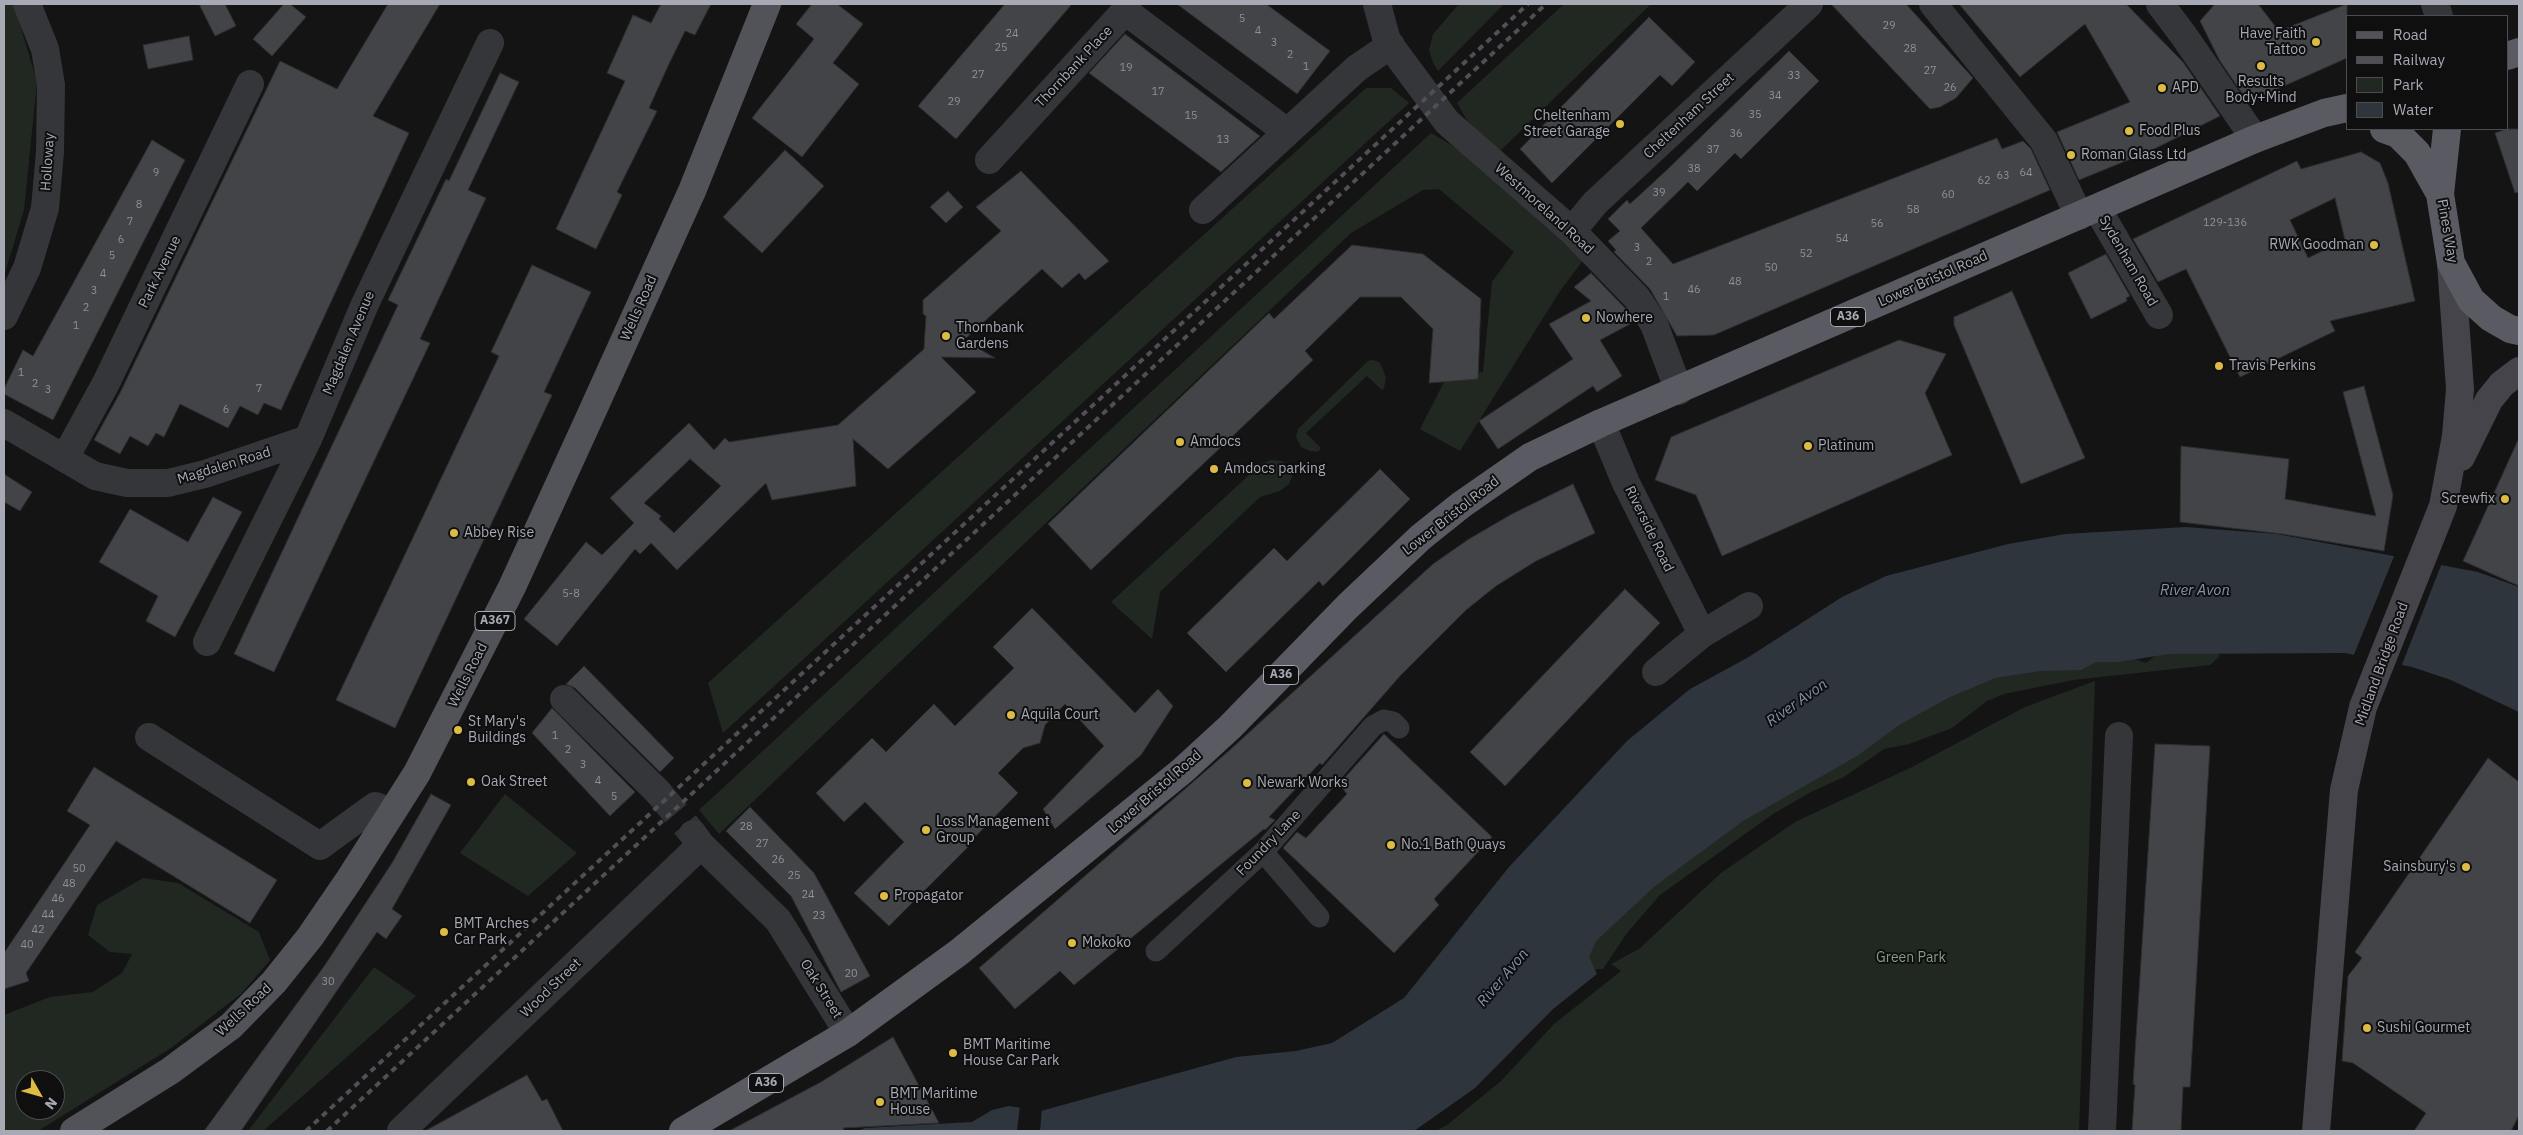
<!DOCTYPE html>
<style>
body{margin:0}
#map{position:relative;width:2523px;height:1135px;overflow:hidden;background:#141415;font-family:"IBM Plex Sans",sans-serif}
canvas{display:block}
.frame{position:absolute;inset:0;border:5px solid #a7aab4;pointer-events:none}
.legend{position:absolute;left:2346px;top:15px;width:162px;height:115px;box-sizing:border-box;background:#0f0f10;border:1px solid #4c4d52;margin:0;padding:6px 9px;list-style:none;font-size:15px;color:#a7aab4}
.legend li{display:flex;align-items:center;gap:10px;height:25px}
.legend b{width:25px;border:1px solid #4c4d52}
.north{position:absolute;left:15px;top:1070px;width:50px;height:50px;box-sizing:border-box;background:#0f0f10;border:1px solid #4c4d52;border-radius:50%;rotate:128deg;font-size:14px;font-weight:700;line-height:20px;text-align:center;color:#a7aab4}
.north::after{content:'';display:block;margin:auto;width:18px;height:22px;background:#debb43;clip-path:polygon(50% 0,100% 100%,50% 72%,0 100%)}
</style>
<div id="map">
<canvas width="2523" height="1135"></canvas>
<div class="frame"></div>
<ul class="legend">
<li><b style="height:6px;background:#525259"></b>Road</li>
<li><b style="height:6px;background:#4f4f55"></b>Railway</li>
<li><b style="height:14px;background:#212822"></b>Park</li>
<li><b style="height:14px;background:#2f353d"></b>Water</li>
</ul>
<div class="north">N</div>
</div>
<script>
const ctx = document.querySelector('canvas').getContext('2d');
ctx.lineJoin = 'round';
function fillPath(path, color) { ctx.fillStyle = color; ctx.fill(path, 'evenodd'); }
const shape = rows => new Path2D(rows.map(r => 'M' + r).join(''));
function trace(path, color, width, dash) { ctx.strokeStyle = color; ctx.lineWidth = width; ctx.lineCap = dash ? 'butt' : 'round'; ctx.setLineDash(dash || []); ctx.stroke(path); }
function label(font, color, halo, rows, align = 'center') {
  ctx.font = font + ' "IBM Plex Sans",sans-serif'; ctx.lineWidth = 4; ctx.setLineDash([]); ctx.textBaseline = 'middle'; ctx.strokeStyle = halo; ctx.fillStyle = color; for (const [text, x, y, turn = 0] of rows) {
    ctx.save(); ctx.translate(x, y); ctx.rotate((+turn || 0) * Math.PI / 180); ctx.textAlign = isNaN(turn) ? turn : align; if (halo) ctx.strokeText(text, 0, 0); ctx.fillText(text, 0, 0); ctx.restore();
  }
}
fillPath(shape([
 [4,4,14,4,37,82,24,210,4,276],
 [1459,4,1504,4,1438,71,1433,63,1429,50,1433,34],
 [1564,4,1651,4,1497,154,1467,120,1457,103],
 [1366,88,1391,88,1409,103,723,733,708,683],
 [1431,133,1470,156,1587,255,1560,291,1460,451,1420,429,1445,380,1483,372,1492,282,1514,252,1439,189,1423,190,1351,233,719,834,699,810],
 [1373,360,1379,362,1382,367,1386,378,1384,388,1382,390,1367,376,1306,433,1321,448,1318,452,1310,451,1301,447,1296,437,1298,429,1368,361],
 [1271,460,1282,461,1290,468,1292,477,1289,484,1280,491,1260,497,1160,592,1152,639,1111,602,1261,464],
 [2166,647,2215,648,2220,656,2210,665,2073,680,2004,694,1987,701,1952,728,1909,744,1884,749,1844,777,1811,792,1773,814,1660,895,1627,933,1603,969,1586,970,1594,926,1640,884,1932,691,2114,652,2146,663],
 [2095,681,2079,1131,1436,1131,1447,1125,1501,1081,1554,1024,1621,971,1611,964,1639,949,1721,873,1795,822,1912,767,2025,707],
 [505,794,577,853,528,896,460,853],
 [143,878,178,883,259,932,270,960,242,993,171,1048,38,1131,4,1131,4,1015,50,997,93,992,122,973,132,954,110,952,88,935,97,905],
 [25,1080,55,1080,55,1110,25,1110],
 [374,967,416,996,263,1131,248,1131]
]), '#212822');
fillPath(shape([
 [2186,527,2277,534,2478,572,2519,587,2519,712,2451,680,2412,667,2345,653,2169,654,2118,662,2096,662,2081,670,2040,671,1995,678,1948,698,1899,725,1857,756,1743,821,1655,886,1596,941,1589,957,1597,974,1553,1009,1475,1088,1414,1131,857,1131,865,1128,972,1122,992,1110,1009,1106,1041,1111,1236,1057,1296,1051,1332,1043,1404,998,1509,867,1627,741,1690,689,1747,658,1842,597,1886,576,2008,544,2065,534]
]), '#2f353d');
fillPath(shape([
 [2395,554,2442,563,2401,667,2353,657],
 [1020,1105,1042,1108,1040,1131,1017,1131]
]), '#141415');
const building = shape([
 [199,4,225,4,236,26,215,36,199,4],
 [284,4,290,4,306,17,272,56,253,39,284,4],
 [388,4,440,4,373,116,409,133,281,410,264,403,258,415,240,406,228,428,180,404,164,437,156,433,148,446,130,436,120,454,94,440,120,393,280,61,337,89,388,4],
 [661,4,711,4,695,35,685,31,668,66,649,108,657,111,617,192,622,195,596,249,556,229,625,81,607,73,633,15,651,23,661,4],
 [812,4,837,4,863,24,833,63,859,84,802,157,752,118,814,39,796,24,812,4],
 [1005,4,1072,4,956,139,918,106,1005,4],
 [1177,4,1266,4,1330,51,1297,94,1177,4],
 [1831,4,1906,4,1973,78,1956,98,1940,107,1930,109,1831,4],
 [1959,4,2126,4,2183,62,2220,116,2150,151,2079,180,2057,132,2130,102,2085,24,2020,77,1959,4],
 [2215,4,2258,4,2279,31,2347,4,2347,58,2248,102,2220,61,2200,21,2215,4],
 [1649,17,1695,62,1672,86,1660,75,1552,183,1520,149,1649,17],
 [1125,34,1150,53,1260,136,1221,172,1089,73,1125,34],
 [189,36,193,60,148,69,143,45,189,36],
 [1789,51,1819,81,1741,159,1735,153,1697,191,1688,182,1641,228,1673,264,1997,138,2002,149,2023,141,2031,149,2050,190,1714,335,1677,336,1650,289,1614,252,1616,250,1608,241,1620,231,1608,219,1627,200,1630,204,1669,168,1789,51],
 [500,73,519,82,468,190,486,198,420,339,430,343,274,672,234,654,398,305,388,300,446,179,449,181,500,73],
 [2507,129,2519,129,2519,192,2515,193,2495,133,2507,129],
 [152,140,185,160,53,420,4,394,4,389,23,350,33,356,152,140],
 [785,150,824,186,762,253,723,217,785,150],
 [2361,152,2380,163,2388,183,2415,301,2330,321,2335,331,2240,377,2186,269,2158,282,2133,239,2297,161,2301,169,2361,152],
 [2335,198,2345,240,2308,258,2290,220,2335,198],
 [1021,171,1109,261,1085,280,1079,273,1062,288,1042,269,964,340,995,358,941,357,976,392,888,469,853,439,856,486,772,500,766,483,677,570,651,543,640,554,635,549,557,646,524,619,586,542,602,555,634,523,610,498,689,423,714,450,725,438,729,442,838,425,924,349,926,316,923,314,923,300,1001,231,976,207,1021,171],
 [690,459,721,486,674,533,659,519,661,516,644,503,690,459],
 [948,191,963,207,946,223,930,207,948,191],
 [1352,245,1423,254,1481,299,1478,379,1429,383,1433,329,1401,297,1360,297,1305,351,1313,360,1091,570,1048,524,1269,313,1274,319,1352,245],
 [2106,254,2130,296,2126,298,2127,301,2091,319,2068,273,2106,254],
 [532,265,591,292,544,392,552,395,395,728,336,700,499,356,491,352,532,265],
 [1591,273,1625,308,1634,322,1600,340,1622,376,1597,392,1593,386,1498,449,1479,421,1573,359,1549,324,1591,301,1574,287,1591,273],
 [2012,291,2085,458,2021,484,1954,325,1954,317,2012,291],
 [1899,340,1946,354,1925,393,1952,455,1722,556,1696,495,1655,480,1671,437,1899,340],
 [2364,386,2393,495,2384,551,2282,534,2180,522,2181,446,2289,459,2285,499,2376,516,2343,392,2364,386],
 [2519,438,2519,586,2463,561,2519,438],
 [1380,469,1410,499,1323,586,1319,581,1226,672,1187,633,1274,548,1287,561,1380,469],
 [4,474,32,492,20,511,4,502,4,474],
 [1573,484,1595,533,1536,561,1496,586,1466,610,1400,676,1322,765,1320,763,1269,817,1275,820,1265,830,1264,829,1074,985,1060,971,1015,1009,979,968,1231,749,1433,564,1469,539,1512,514,1573,484],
 [213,497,242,512,175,637,146,621,158,596,99,562,130,509,188,542,213,497],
 [1625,589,1660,623,1505,786,1470,752,1625,589],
 [1032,608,1135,713,1158,689,1173,706,1141,755,1055,829,1043,809,1104,746,1065,704,1045,725,1040,743,1023,748,998,773,1018,793,972,840,973,842,889,926,854,893,904,842,865,802,844,822,816,793,872,738,886,752,934,704,955,726,1014,668,993,647,1032,608],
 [584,666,674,758,660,772,575,688,566,684,584,666],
 [552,708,635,792,610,816,532,733,552,708],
 [1384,734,1492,837,1434,899,1439,905,1394,953,1283,848,1297,832,1306,838,1347,794,1339,784,1384,734],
 [2155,744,2210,746,2190,1087,2183,1087,2181,1131,2132,1131,2135,1085,2133,1084,2155,744],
 [2488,758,2519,782,2519,1115,2511,1131,2414,1131,2426,1113,2353,1063,2342,1061,2348,976,2362,958,2355,952,2488,758],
 [94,767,277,880,250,923,116,841,26,973,29,981,4,989,4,953,90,825,67,811,94,767],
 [431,794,451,805,392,909,402,916,386,939,377,932,241,1131,204,1131,325,965,392,863,431,794],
 [750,807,814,873,870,976,841,992,791,896,726,831,750,807],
 [893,1037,939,1123,843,1128,845,1131,729,1131,821,1082,893,1037],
 [527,1075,542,1101,547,1099,563,1131,425,1131,527,1075]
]);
fillPath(building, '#434448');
trace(building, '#2e2e31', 1);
trace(shape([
 [658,792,693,834]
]), '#313235', 28, [28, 14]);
trace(shape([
 [1263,852,1319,917],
 [1156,951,1263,852,1373,726,1384,720,1393,722,1399,728]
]), '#35363a', 21);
trace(shape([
 [1933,4,2044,141,2079,216],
 [2160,4,2184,36,2255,139],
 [2435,4,2439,16],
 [989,160,1125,11,1287,132],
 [2097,208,2159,315],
 [1203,210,1357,68,1391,45],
 [1572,231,1595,203,1809,4],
 [4,316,27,268,45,208,50,152,51,85,45,49,27,4],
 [4,423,95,476,127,483,168,483,205,474,308,439],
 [1601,423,1626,483,1702,634],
 [65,458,106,383,250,84],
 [207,642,308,439,365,304,490,43],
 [1656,672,1702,634,1749,606],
 [564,699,658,792],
 [149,737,320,846,375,806,392,812],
 [693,834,701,845,778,920,848,1033],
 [401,1131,701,845],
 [2102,1131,2119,736]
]), '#35363a', 28);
trace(shape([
 [1377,4,1387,41,1447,122,1572,231,1637,298,1654,324,1679,391]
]), '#35363a', 28);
trace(shape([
 [2461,457,2489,400,2502,384,2519,371],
 [2316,1131,2344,790,2363,707,2443,506,2456,436,2460,389,2451,263]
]), '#44444a', 28);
trace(shape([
 [74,1131,170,1071,231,1026,274,982,310,937,349,880,417,773,512,587,588,421,692,191,767,4]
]), '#525259', 28);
trace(shape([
 [2507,56,2519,52],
 [2384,129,2398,134,2417,153,2440,194],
 [2447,129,2440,194,2451,263,2471,300,2491,318,2510,329,2519,331],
 [683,1131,848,1033,958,953,1182,771,1230,727,1348,606,1421,537,1461,505,1530,457,1601,423,2255,139,2324,113,2347,108]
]), '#5a5a62', 28);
trace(shape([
 [306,1131,1528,4],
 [327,1131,1546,4]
]), '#4f4f55', 4, [6, 5]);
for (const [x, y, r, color] of [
 [2316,42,5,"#debb43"],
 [2261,66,5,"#debb43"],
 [2162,88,5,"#debb43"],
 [1620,124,5,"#debb43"],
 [2129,131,5,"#debb43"],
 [2071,155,5,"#debb43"],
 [2374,245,5,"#debb43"],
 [1586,318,5,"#debb43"],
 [946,336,5,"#debb43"],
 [2219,366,5,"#debb43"],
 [1180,442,5,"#debb43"],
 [1808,446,5,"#debb43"],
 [1214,469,5,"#debb43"],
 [2505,499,5,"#debb43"],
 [454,533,5,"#debb43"],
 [1011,715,5,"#debb43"],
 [458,730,5,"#debb43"],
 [471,782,5,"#debb43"],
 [1247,783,5,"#debb43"],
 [926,830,5,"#debb43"],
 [1391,845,5,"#debb43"],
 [2466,867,5,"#debb43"],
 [884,896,5,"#debb43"],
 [444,932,5,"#debb43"],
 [1072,943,5,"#debb43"],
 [2367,1028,5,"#debb43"],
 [953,1053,5,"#debb43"],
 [880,1102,5,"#debb43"]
]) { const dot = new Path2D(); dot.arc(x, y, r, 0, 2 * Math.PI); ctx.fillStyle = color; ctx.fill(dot); trace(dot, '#0f0f10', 2); }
label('11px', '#8e9099', null, [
 ["5",1242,19],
 ["29",1889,26],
 ["4",1258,31],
 ["24",1012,34],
 ["3",1274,43],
 ["25",1001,48],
 ["28",1910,49],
 ["2",1290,55],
 ["1",1306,67],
 ["19",1126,68],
 ["27",1930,71],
 ["27",978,75],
 ["33",1794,76],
 ["26",1950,88],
 ["17",1158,92],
 ["34",1775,96],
 ["29",954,102],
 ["35",1755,115],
 ["15",1191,116],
 ["36",1736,134],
 ["13",1223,140],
 ["37",1713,150],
 ["38",1694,169],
 ["9",156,173],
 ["64",2026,173],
 ["63",2003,176],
 ["62",1984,181],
 ["39",1659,193],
 ["60",1948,195],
 ["8",139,205],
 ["58",1913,210],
 ["7",130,222],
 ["129-136",2225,223],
 ["56",1877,224],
 ["54",1842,239],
 ["6",121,240],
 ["3",1637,248],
 ["52",1806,254],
 ["5",112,256],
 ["2",1649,262],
 ["50",1771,268],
 ["4",103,274],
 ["48",1735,282],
 ["46",1694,290],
 ["3",94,291],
 ["1",1666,297],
 ["2",86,308],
 ["1",76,326],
 ["1",21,373],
 ["2",35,384],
 ["7",259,389],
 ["3",48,390],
 ["6",226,410],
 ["5-8",571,594],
 ["1",555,736],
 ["2",568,750],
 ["3",583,765],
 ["4",598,781],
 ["5",614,797],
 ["28",746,827],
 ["27",762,844],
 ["26",778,860],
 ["50",79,869],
 ["25",794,876],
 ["48",69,884],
 ["24",808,895],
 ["46",58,899],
 ["44",48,915],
 ["23",819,916],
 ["42",38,930],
 ["40",27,945],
 ["20",851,974],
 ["30",328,982]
]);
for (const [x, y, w] of [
 [1848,317,35],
 [495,621,40],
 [1281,675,35],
 [766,1083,35]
]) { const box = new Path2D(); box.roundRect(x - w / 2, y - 9.5, w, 19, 4); ctx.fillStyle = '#0f0f10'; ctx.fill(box); trace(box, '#a7aab4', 1); }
label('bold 12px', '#a7aab4', null, [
 ["A36",1848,317],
 ["A367",495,621],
 ["A36",1281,675],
 ["A36",766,1083]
]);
label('14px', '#a7aab4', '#0f0f10', [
 ["Have Faith",2306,34,"right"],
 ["Tattoo",2306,50,"right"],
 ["Results",2261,82,"center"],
 ["Body+Mind",2261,98,"center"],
 ["APD",2172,88],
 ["Cheltenham",1610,116,"right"],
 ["Street Garage",1610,132,"right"],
 ["Food Plus",2139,131],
 ["Roman Glass Ltd",2081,155],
 ["RWK Goodman",2364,245,"right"],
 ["Nowhere",1596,318],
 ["Thornbank",956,328],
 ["Gardens",956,344],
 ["Travis Perkins",2229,366],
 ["Amdocs",1190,442],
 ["Platinum",1818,446],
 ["Amdocs parking",1224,469],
 ["Screwfix",2495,499,"right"],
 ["Abbey Rise",464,533],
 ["Aquila Court",1021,715],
 ["St Mary's",468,722],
 ["Buildings",468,738],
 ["Oak Street",481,782],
 ["Newark Works",1257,783],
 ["Loss Management",936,822],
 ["Group",936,838],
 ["No.1 Bath Quays",1401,845],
 ["Sainsbury's",2456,867,"right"],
 ["Propagator",894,896],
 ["BMT Arches",454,924],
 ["Car Park",454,940],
 ["Mokoko",1082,943],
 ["Sushi Gourmet",2377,1028],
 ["BMT Maritime",963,1045],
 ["House Car Park",963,1061],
 ["BMT Maritime",890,1094],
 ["House",890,1110]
], 'left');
label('14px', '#a7aab4', '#0f0f10', [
 ["Thornbank Place",1074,67,-47],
 ["Cheltenham Street",1689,116,-43],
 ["Holloway",48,162,-86],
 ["Westmoreland Road",1544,209,42],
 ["Pines Way",2447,231,80],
 ["Sydenham Road",2128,261,60],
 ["Park Avenue",160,272,-64],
 ["Lower Bristol Road",1933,279,-24],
 ["Wells Road",639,308,-66],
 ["Magdalen Avenue",349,343,-67],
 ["Magdalen Road",224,466,-17],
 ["Lower Bristol Road",1451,516,-38],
 ["Riverside Road",1649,529,64],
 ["Midland Bridge Road",2382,664,-70],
 ["Wells Road",468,675,-63],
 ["Lower Bristol Road",1155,792,-41],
 ["Foundry Lane",1269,843,-46],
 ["Wood Street",551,988,-44],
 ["Oak Street",821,989,58],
 ["Wells Road",244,1010,-43]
]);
label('14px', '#809d85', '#0f0f10', [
 ["Green Park",1911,958]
]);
label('italic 15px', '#8193ac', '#0f0f10', [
 ["River Avon",2195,591],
 ["River Avon",1797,703,-35],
 ["River Avon",1503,978,-50]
]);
</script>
